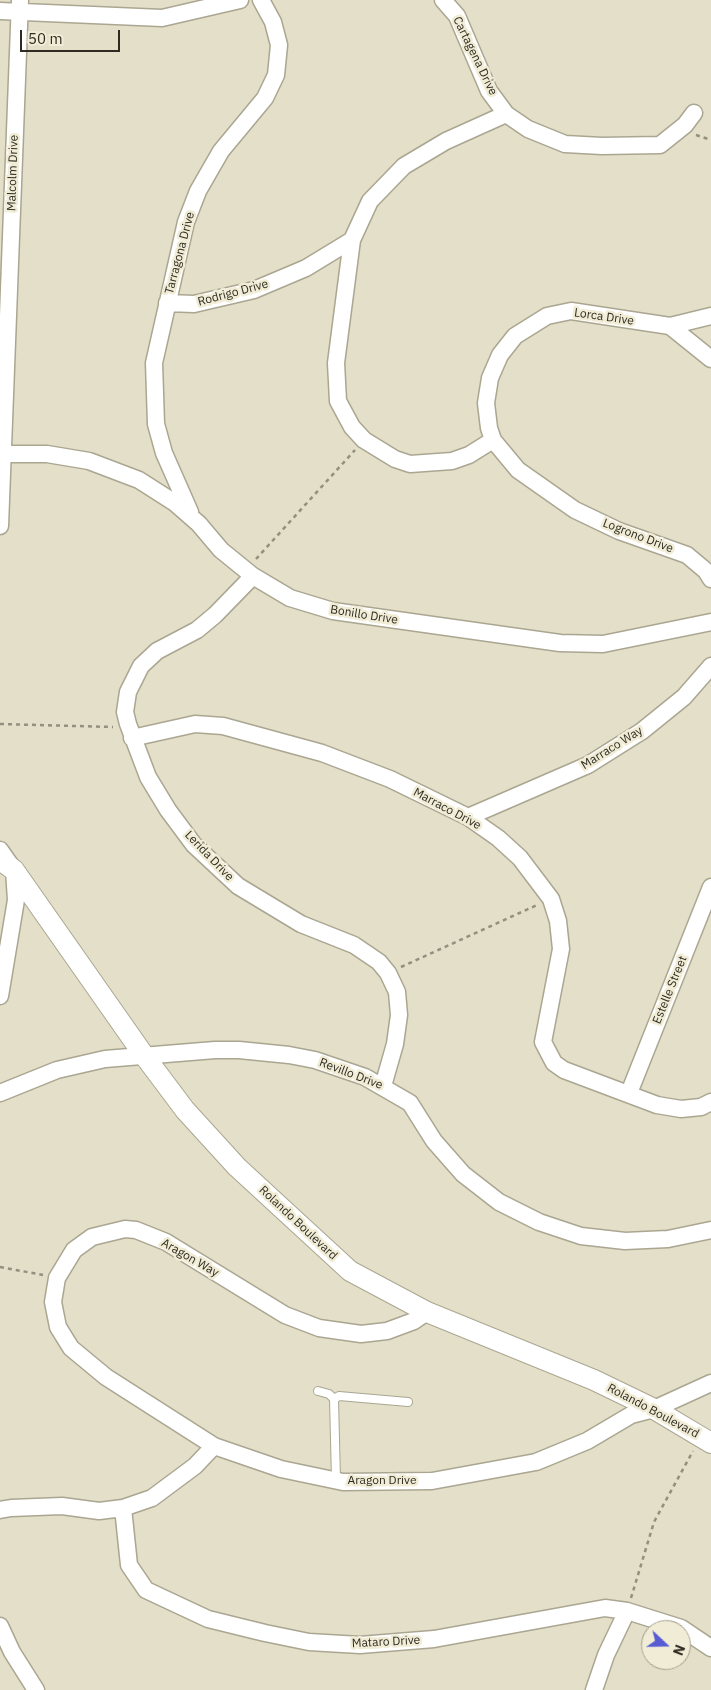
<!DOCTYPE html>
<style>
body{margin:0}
#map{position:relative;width:711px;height:1690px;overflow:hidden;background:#e3dfc8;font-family:"IBM Plex Sans",sans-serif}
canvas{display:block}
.north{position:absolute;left:641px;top:1620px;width:50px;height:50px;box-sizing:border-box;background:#f1ecd5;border:1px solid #a39f8d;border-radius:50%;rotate:111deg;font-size:14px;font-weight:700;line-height:20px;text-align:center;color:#2d2b22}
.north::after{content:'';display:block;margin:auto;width:18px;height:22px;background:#585cd3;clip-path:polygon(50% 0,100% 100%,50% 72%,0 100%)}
.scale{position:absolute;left:20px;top:30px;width:100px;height:22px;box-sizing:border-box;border:2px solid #2d2b22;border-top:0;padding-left:6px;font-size:15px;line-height:18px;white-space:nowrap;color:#2d2b22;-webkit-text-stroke:4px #f1ecd5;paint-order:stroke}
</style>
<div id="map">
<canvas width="711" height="1690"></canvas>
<div class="north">N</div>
<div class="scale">50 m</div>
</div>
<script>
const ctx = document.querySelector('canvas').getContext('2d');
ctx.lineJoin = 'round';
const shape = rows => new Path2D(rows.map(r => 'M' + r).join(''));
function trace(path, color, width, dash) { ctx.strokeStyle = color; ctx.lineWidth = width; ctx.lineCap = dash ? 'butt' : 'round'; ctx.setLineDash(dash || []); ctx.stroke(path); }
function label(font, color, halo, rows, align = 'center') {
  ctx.font = font + ' "IBM Plex Sans",sans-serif'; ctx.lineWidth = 5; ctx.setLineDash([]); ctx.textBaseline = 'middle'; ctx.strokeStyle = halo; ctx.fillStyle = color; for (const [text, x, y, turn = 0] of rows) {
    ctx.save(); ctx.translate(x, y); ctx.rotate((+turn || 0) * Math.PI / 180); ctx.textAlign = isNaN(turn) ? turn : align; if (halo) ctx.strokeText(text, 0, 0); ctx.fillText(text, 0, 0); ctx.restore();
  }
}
const service = shape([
 [318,1391,329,1394,334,1399],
 [336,1480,334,1399,339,1396,408,1402]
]);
const minor = shape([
 [443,0,457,16,489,91,506,114,528,129,565,144,602,146,660,145,685,125,694,113],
 [0,11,162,18,240,0],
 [352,240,336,363,338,401,352,427,364,440,395,459,410,464,452,461,469,455,493,440],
 [167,303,194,304,254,290,306,268,352,240,370,201,404,166,446,141,506,114],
 [711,316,670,326,571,311,547,316,515,336,500,355,490,378,486,403,489,428,493,440,518,470,575,510,619,531,687,555,706,571,711,579],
 [670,326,711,359],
 [0,454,47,454,89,461,139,480,175,503,199,524,221,550,253,576,290,598,333,611,560,643,603,644,711,622],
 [190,512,164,453,156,424,154,363,186,222,198,191,221,151,265,98,276,75,279,45,273,22,261,0],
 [0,526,20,0],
 [253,576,215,615,197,630,157,651,141,666,128,692,125,712,128,724,148,777,168,810,194,845,238,886,301,924,354,945,379,962,388,973,397,992,399,1015,395,1044,383,1086],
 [132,738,195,724,223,726,322,753,390,779,468,817,498,838,520,858,551,899,558,921,561,949,543,1042,554,1063,564,1070,657,1105,681,1109,701,1107,711,1102],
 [468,817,588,765,642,731,684,697,711,666],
 [0,850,14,870,16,900,0,996],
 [0,1093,57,1070,105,1059,215,1050,239,1050,289,1055,315,1060,365,1077,410,1103,434,1141,463,1174,499,1202,539,1222,581,1236,625,1241,668,1239,711,1230],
 [629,1093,711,887],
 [427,1312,414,1321,387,1331,361,1334,319,1328,285,1315,166,1242,136,1230,125,1229,92,1237,74,1250,57,1278,53,1302,58,1327,71,1348,106,1377,214,1446,281,1469,343,1482,432,1481,536,1462,587,1441,631,1415,654,1409,711,1383],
 [123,1508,129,1565,146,1590,208,1619,265,1633,309,1642,360,1645,434,1639,605,1608,627,1611,681,1628,711,1648],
 [0,1510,11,1508,62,1506,99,1511,123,1508,152,1498,195,1466,214,1446],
 [0,1626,12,1652,36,1690],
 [594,1690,606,1655,627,1611]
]);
const tertiary = shape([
 [0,860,14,870,143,1054,185,1110,237,1167,350,1271,427,1312,594,1380,654,1409,711,1443]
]);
trace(service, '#aaa691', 10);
trace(minor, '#aaa691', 19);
trace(tertiary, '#aaa691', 22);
trace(shape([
 [696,135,711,140],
 [256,559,355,450],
 [0,724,113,727],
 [401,967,537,905],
 [0,1267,43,1275],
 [631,1598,654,1522,693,1451]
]), '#93907f', 2.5, [4, 4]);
trace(service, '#fff', 8);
trace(minor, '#fff', 16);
trace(tertiary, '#fff', 20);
label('12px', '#2d2b22', '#f1ecd5', [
 ["Cartagena Drive",475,56,64],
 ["Malcolm Drive",13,173,-88],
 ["Tarragona Drive",180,253,-75],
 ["Rodrigo Drive",233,293,-15],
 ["Lorca Drive",604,317,8],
 ["Logrono Drive",638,536,21],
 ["Bonillo Drive",364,615,9],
 ["Marraco Way",612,748,-32],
 ["Marraco Drive",447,809,28],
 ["Lerida Drive",209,856,46],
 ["Estelle Street",670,990,-68],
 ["Revillo Drive",351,1074,21],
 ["Rolando Boulevard",298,1223,43],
 ["Aragon Way",190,1258,30],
 ["Rolando Boulevard",653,1411,28],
 ["Aragon Drive",382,1481],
 ["Mataro Drive",386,1642,-3]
]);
</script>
